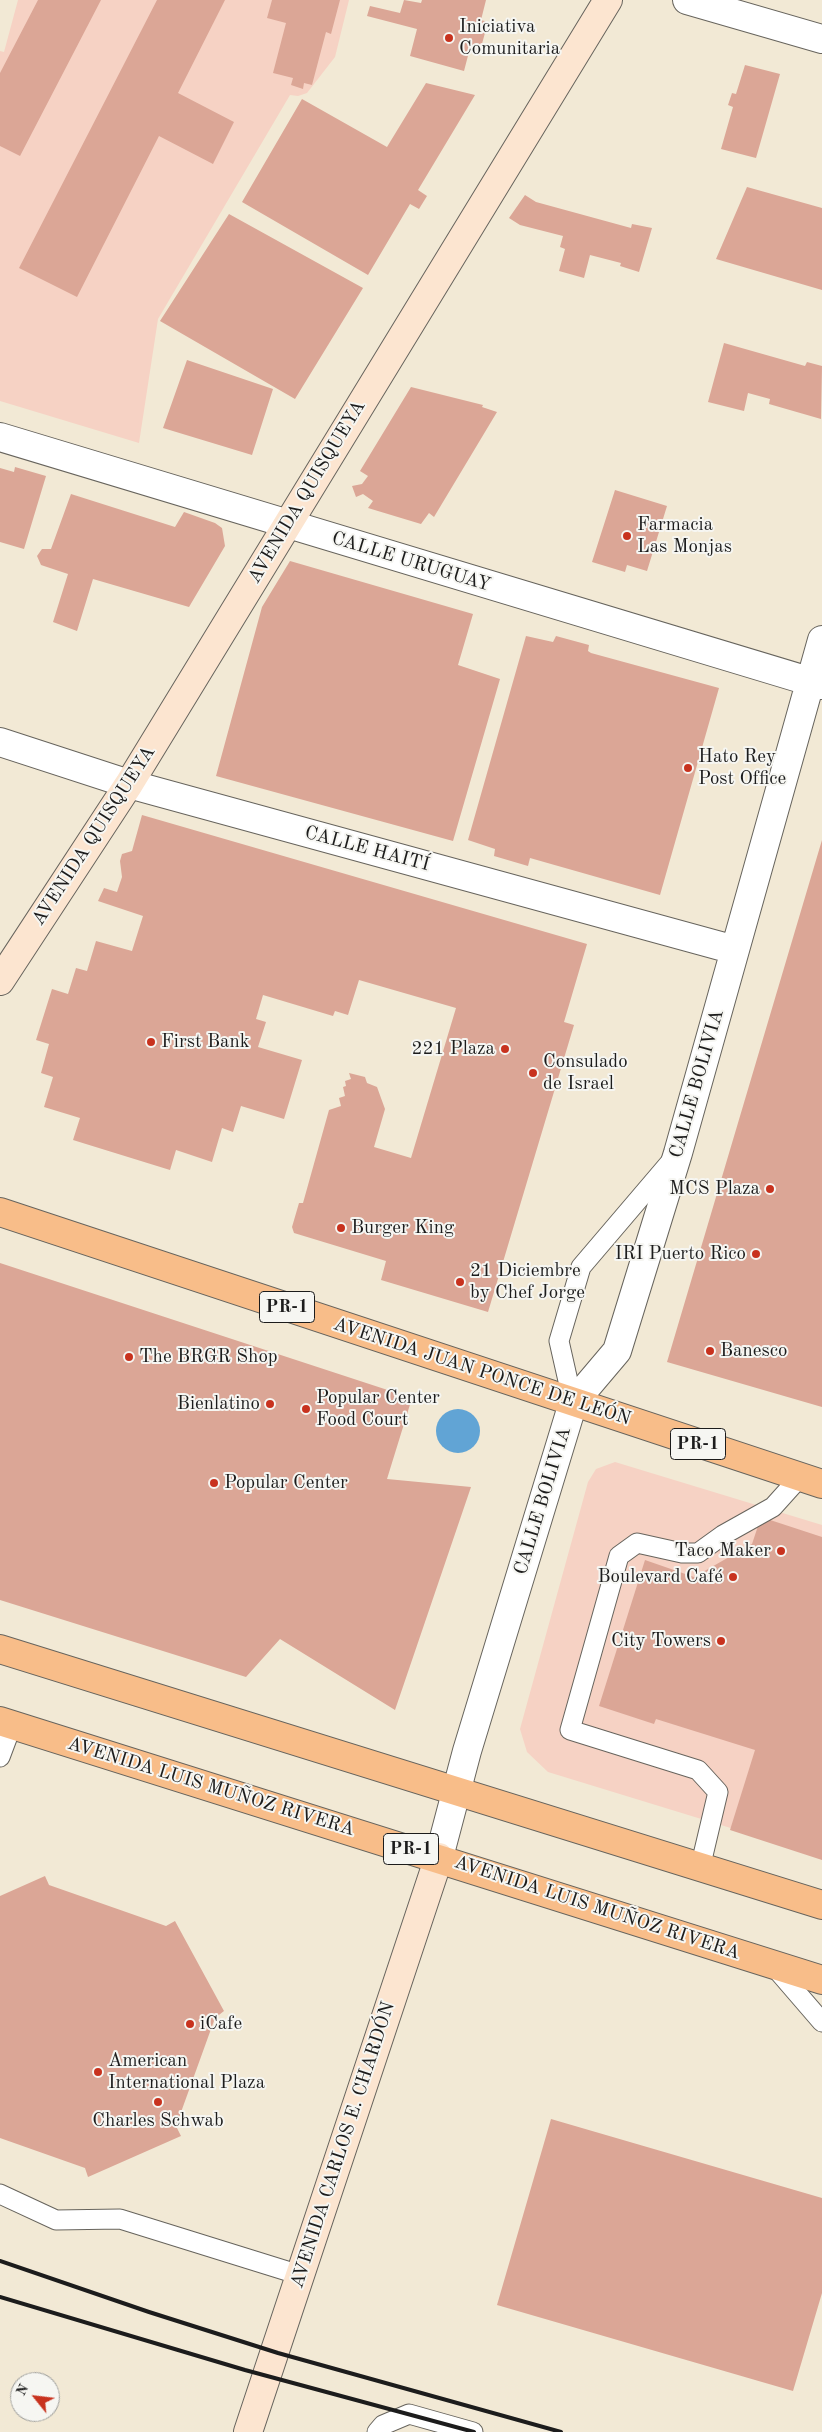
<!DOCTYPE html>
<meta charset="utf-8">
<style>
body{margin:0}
#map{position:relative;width:822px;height:2432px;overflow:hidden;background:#f2e9d5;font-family:"Old Standard TT",serif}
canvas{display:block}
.north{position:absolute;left:10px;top:2372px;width:50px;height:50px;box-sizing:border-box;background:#f6f6f2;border:1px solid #9f9f9c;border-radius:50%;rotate:299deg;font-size:14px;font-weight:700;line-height:20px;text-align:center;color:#1c1c1c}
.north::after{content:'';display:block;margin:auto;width:18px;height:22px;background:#c8321e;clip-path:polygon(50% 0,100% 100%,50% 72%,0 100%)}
</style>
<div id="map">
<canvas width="822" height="2432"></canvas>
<div class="north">N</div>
</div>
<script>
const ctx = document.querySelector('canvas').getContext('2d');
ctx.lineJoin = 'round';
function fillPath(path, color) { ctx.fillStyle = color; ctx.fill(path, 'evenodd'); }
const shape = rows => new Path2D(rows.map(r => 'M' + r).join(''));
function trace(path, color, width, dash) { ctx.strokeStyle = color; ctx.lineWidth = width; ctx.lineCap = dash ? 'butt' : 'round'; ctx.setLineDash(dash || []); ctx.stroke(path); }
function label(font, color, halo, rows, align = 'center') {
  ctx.font = font + ' "Old Standard TT",serif'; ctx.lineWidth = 4; ctx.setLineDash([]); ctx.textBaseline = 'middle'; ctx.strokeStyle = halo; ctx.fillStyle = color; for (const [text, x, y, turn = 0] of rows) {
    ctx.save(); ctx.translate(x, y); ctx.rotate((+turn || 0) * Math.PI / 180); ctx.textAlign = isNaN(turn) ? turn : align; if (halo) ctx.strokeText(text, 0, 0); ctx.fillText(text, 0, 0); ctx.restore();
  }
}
fillPath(shape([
 [18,0,349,0,335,57,307,93,298,96,290,95,158,319,139,443,0,401,0,51,4,52],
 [615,1462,822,1525,822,1856,548,1772,527,1752,520,1729,588,1482,596,1469]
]), '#f6d2c4');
fillPath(shape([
 '436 1431a22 22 0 1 1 44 0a22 22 0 1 1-44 0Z'
]), '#61a4d5');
fillPath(shape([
 [38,0,101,0,20,156,0,146,0,73],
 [157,0,225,0,178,93,234,122,213,164,159,136,77,297,19,268],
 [272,0,340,0,331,34,326,32,312,85,304,83,303,89,291,85,293,78,273,73,286,23,267,18],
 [404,0,421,3,422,0,486,0,481,20,488,22,480,51,470,48,464,71,410,56,417,29,367,16,370,6,400,13],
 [745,65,780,74,756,158,721,149,733,107,728,105,732,93,736,94],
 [426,83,475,95,418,190,427,196,419,209,410,204,368,275,242,202,302,99,387,147],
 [747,187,822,208,822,290,716,259],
 [525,195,536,202,631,228,632,224,652,228,639,272,620,266,621,263,590,255,584,278,559,271,565,249,560,247,563,236,520,225,509,218],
 [229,214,363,288,295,399,160,321],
 [724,343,805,366,807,362,822,366,821,419,769,404,770,399,748,393,744,411,708,402],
 [187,360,273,389,252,455,163,428],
 [411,387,483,405,482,407,497,412,434,517,429,513,421,524,368,508,373,501,363,494,356,497,352,486,362,484,368,476,360,471],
 [15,467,46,476,24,549,0,542,0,468,14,472],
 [615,490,667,506,647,571,627,565,625,572,592,562],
 [71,494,175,527,184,512,215,523,222,528,225,546,189,607,93,579,77,631,53,622,68,574,41,565,37,556,42,549,51,549],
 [290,561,473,614,458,665,500,679,453,841,216,776,262,607],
 [526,636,553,642,556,636,589,645,588,651,591,653,719,688,660,895,530,858,528,866,494,856,495,849,468,840],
 [142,815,587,944,564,1022,574,1025,488,1312,381,1280,386,1261,294,1233,292,1227,299,1203,303,1203,329,1110,341,1106,339,1098,345,1096,343,1087,346,1086,345,1081,351,1079,349,1073,365,1077,367,1083,377,1087,385,1109,374,1147,411,1158,456,1008,359,980,348,1015,335,1011,333,1016,263,995,256,1019,266,1022,258,1047,302,1060,284,1119,241,1106,233,1132,222,1128,212,1162,176,1150,170,1170,73,1140,80,1118,44,1107,53,1077,41,1073,49,1044,36,1040,52,989,68,994,76,968,87,971,96,941,132,951,143,916,98,901,104,888,117,892,122,877,120,861,122,854,132,851],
 [822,840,822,1407,667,1362],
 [0,1263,412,1398,387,1479,471,1487,395,1710,280,1639,246,1677,0,1600],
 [761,1517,822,1537,822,1860,730,1830,755,1750,656,1719,654,1724,599,1706,645,1560,694,1577,752,1544],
 [45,1876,49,1885,166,1926,175,1921,224,2011,215,2018,176,2126,181,2136,88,2177,85,2168,0,2138,0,1896],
 [551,2119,822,2198,822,2293,793,2391,497,2305]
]), '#dba696');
const lane = shape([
 [573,1403,559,1341,581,1267,673,1159],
 [0,1757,12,1725],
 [700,1868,718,1792,698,1770,570,1730,619,1556,637,1543,682,1553,698,1553,723,1535,773,1507,800,1477],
 [772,1964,822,2022],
 [0,2194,56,2220,120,2219,300,2275],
 [377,2432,383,2425,409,2414,473,2432]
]);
const street = shape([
 [687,0,822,39],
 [0,437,822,685],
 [0,742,129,784,735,950],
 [439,1857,467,1751,573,1403,617,1351,678,1153,822,640]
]);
const secondary = shape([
 [0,981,129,784,608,0],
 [248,2432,439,1857]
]);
const primary = shape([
 [0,1212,822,1484],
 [0,1649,822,1905],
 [0,1721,822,1980]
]);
trace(lane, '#67645d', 21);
trace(street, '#67645d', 30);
trace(secondary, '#67645d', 30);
trace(primary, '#67645d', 30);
trace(lane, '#fff', 19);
trace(street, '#fff', 28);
trace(secondary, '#fce5d0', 28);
trace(primary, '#f8bd89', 28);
trace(shape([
 [0,2261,149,2312,278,2353,561,2432],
 [0,2297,245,2370,474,2432]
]), '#1c1c1c', 4);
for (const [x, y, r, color] of [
 [449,38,5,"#c8321e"],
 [627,536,5,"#c8321e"],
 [688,768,5,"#c8321e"],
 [151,1042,5,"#c8321e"],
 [505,1049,5,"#c8321e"],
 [533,1073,5,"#c8321e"],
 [770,1189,5,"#c8321e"],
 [341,1228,5,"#c8321e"],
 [756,1254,5,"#c8321e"],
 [460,1282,5,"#c8321e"],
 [710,1351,5,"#c8321e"],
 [129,1357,5,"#c8321e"],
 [270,1404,5,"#c8321e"],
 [306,1409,5,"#c8321e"],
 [214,1483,5,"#c8321e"],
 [781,1551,5,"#c8321e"],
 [733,1577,5,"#c8321e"],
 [721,1641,5,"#c8321e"],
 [190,2024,5,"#c8321e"],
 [98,2072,5,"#c8321e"],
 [158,2102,5,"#c8321e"]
]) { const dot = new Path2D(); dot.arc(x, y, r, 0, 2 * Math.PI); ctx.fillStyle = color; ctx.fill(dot); trace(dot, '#f6f6f2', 2); }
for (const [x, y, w] of [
 [287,1307,55],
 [698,1444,55],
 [411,1849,55]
]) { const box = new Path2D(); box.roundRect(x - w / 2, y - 15.5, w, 31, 4); ctx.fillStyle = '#f6f6f2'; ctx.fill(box); trace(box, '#1c1c1c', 1); }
label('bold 18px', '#1c1c1c', null, [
 ["PR-1",287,1307],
 ["PR-1",698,1444],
 ["PR-1",411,1849]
]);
label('19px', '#1c1c1c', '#f6f6f2', [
 ["Iniciativa",459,27],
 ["Comunitaria",459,49],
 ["Farmacia",637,525],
 ["Las Monjas",637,547],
 ["Hato Rey",698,757],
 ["Post Office",698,779],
 ["First Bank",161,1042],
 ["221 Plaza",495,1049,"right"],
 ["Consulado",543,1062],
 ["de Israel",543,1084],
 ["MCS Plaza",760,1189,"right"],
 ["Burger King",351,1228],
 ["IRI Puerto Rico",746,1254,"right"],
 ["21 Diciembre",470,1271],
 ["by Chef Jorge",470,1293],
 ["Banesco",720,1351],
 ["The BRGR Shop",139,1357],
 ["Popular Center",316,1398],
 ["Food Court",316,1420],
 ["Bienlatino",260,1404,"right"],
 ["Popular Center",224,1483],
 ["Taco Maker",771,1551,"right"],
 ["Boulevard Café",723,1577,"right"],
 ["City Towers",711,1641,"right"],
 ["iCafe",200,2024],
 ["American",108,2061],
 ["International Plaza",108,2083],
 ["Charles Schwab",158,2121,"center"]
], 'left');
label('19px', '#1c1c1c', '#f6f6f2', [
 ["AVENIDA QUISQUEYA",307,492,-59],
 ["CALLE URUGUAY",411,562,17],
 ["AVENIDA QUISQUEYA",94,836,-57],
 ["CALLE HAITÍ",367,849,15],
 ["CALLE BOLIVIA",697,1084,-74],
 ["AVENIDA JUAN PONCE DE LEÓN",482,1372,18],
 ["CALLE BOLIVIA",543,1501,-73],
 ["AVENIDA LUIS MUÑOZ RIVERA",211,1787,17],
 ["AVENIDA LUIS MUÑOZ RIVERA",597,1908,18],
 ["AVENIDA CARLOS E. CHARDÓN",343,2145,-72]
]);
</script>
